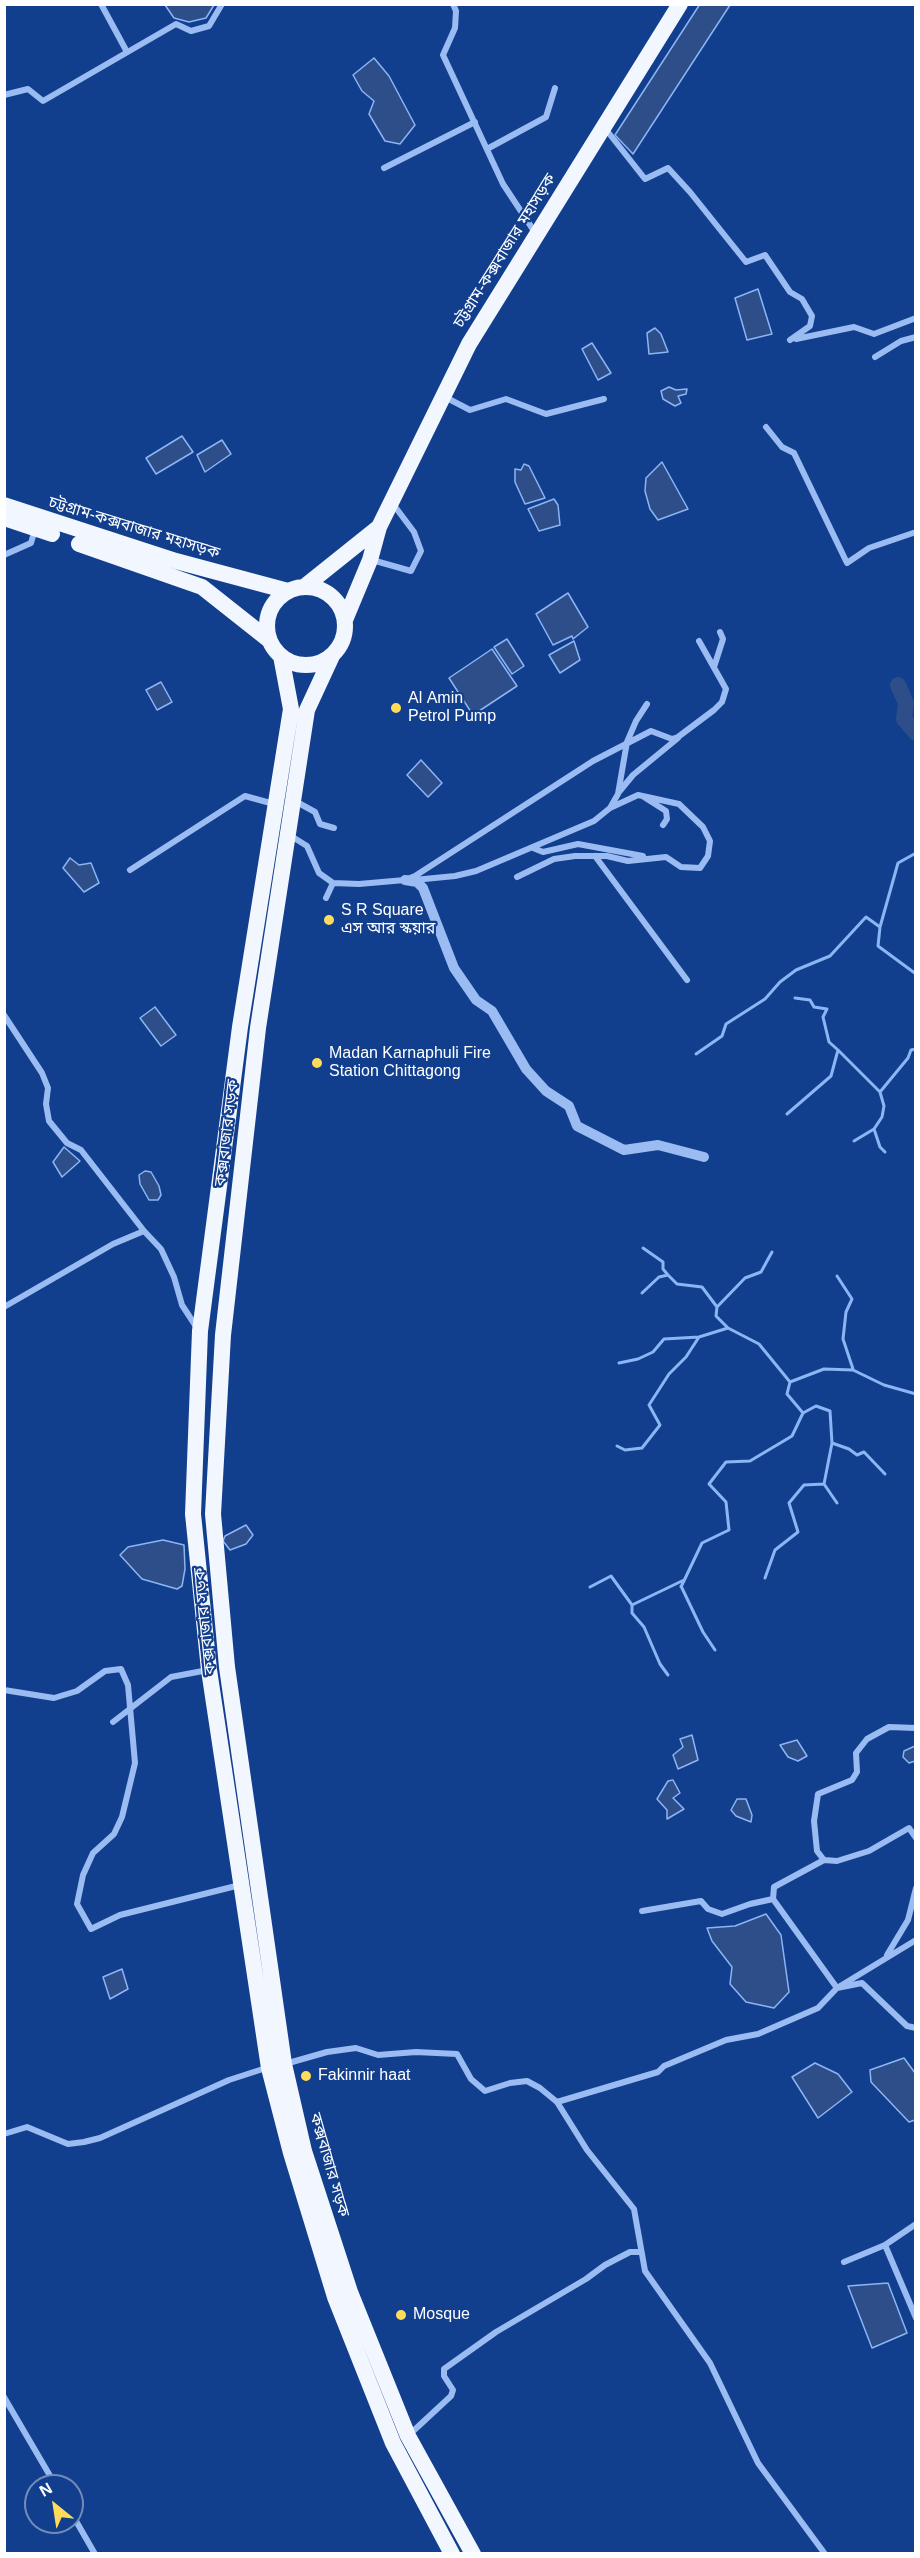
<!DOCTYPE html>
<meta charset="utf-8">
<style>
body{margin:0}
#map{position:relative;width:920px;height:2558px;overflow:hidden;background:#123f8d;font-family:Arial,sans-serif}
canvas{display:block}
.frame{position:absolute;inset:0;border:6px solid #fff;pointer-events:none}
.north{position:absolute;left:24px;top:2474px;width:60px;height:60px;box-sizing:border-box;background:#123f8d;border:2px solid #718cbb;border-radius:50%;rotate:330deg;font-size:16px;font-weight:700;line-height:24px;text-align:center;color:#fff}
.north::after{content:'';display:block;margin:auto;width:21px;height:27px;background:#ffdb5b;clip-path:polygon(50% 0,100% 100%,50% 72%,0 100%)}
</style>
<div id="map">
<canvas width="920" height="2558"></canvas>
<div class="frame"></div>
<div class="north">N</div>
</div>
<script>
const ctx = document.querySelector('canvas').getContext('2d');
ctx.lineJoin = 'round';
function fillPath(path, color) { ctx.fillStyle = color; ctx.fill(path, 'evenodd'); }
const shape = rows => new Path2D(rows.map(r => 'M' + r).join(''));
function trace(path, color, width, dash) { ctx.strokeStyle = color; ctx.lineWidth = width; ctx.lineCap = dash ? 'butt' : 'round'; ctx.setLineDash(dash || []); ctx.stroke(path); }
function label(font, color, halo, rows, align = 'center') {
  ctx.font = font + ' Arial,"Noto Sans Bengali",sans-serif'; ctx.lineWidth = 4.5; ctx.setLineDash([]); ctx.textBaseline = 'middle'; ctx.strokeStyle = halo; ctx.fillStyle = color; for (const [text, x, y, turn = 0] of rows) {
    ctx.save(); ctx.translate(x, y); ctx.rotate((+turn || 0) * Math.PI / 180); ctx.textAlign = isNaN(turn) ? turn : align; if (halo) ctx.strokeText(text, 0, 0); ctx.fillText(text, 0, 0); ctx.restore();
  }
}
const water = shape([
 [700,4,730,5,633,154,615,135,700,4],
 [165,5,214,5,206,18,189,22,174,18,165,5],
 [374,58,389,76,415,125,400,144,385,141,369,114,374,101,362,91,353,75,374,58],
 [758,289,772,334,747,340,735,298,758,289],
 [655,328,661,334,668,352,649,354,647,333,655,328],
 [592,343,611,373,598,380,582,349,592,343],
 [669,387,676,390,687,389,686,394,678,396,681,403,675,406,663,399,661,391,669,387],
 [182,436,193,452,156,474,146,458,182,436],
 [222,440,231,454,205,472,197,455,222,440],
 [662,462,688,509,658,520,650,509,645,491,646,478,662,462],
 [524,464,529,466,545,498,525,504,515,482,515,469,521,470,524,464],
 [554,499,558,505,560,525,539,531,528,509,554,499],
 [568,593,588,627,573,639,572,636,553,645,536,614,568,593],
 [507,639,524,666,512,674,494,647,507,639],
 [574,641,580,660,560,673,549,655,574,641],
 [492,649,517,686,473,715,449,678,492,649],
 [161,682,172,702,157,710,146,690,161,682],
 [421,760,442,783,428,797,407,775,421,760],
 [70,858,79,865,91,863,99,883,84,892,63,868,70,858],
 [155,1007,176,1035,161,1046,140,1018,155,1007],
 [64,1147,80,1161,62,1177,53,1162,64,1147],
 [145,1171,151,1172,159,1186,161,1195,158,1200,149,1200,140,1184,139,1175,145,1171],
 [246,1525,253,1535,246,1544,230,1550,223,1541,225,1536,246,1525],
 [163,1540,184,1545,185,1569,182,1586,177,1589,142,1579,120,1555,128,1547,163,1540],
 [692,1735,698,1760,678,1769,673,1755,683,1747,680,1739,692,1735],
 [797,1740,807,1756,798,1761,788,1757,780,1745,797,1740],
 [915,1746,915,1761,909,1763,903,1757,904,1751,915,1746],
 [673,1780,680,1793,673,1798,684,1809,667,1819,667,1810,657,1799,668,1781,673,1780],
 [737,1799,746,1799,752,1815,751,1822,736,1816,731,1810,737,1799],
 [766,1914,781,1935,789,1992,774,2008,746,2002,730,1984,732,1967,712,1941,707,1928,735,1926,766,1914],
 [122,1969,128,1989,110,1999,103,1977,122,1969],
 [904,2058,915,2073,915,2120,909,2122,871,2082,870,2070,904,2058],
 [815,2063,838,2074,852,2092,818,2118,792,2077,815,2063],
 [888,2283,907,2333,872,2348,848,2286,888,2283]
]);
fillPath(water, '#2d4e89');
trace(water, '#8cb5f5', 1.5);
trace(shape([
 [916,853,898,863,880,927,878,946,916,974],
 [795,998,810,1000,814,1007,827,1009,823,1017,829,1042,838,1050],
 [696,1054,722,1036,726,1024,765,999,780,982,796,970,830,956,866,917,880,927],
 [787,1114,831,1076,838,1050,880,1092,908,1058,911,1050,916,1049],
 [874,1129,880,1147,885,1152],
 [854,1141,874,1129,882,1117,884,1106,880,1092],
 [643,1248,663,1262,663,1269,668,1275],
 [772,1252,761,1272,745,1278,717,1307,716,1316,728,1328,759,1344,790,1382,824,1369,853,1370,884,1385,916,1394],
 [837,1276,852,1299,846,1312,843,1339,853,1369],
 [642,1293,659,1277,668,1275,677,1284,702,1287,717,1307],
 [619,1363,638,1359,653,1352,664,1339,699,1337,728,1328],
 [790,1382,787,1394,803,1413,816,1406,830,1411,832,1443,824,1484,837,1503],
 [832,1443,849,1449,857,1455,864,1452,885,1474],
 [617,1446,625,1450,642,1448,660,1425,649,1405,669,1374,686,1357,699,1337],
 [765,1578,775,1550,798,1532,789,1503,804,1485,824,1484],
 [681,1586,703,1632,715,1650],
 [590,1587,611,1576,632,1605,684,1580],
 [681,1587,702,1543,729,1530,726,1502,709,1484,726,1462,750,1461,792,1436,803,1413],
 [632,1605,632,1613,644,1627,660,1664,668,1675]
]), '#8cb5f5', 3);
trace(shape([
 [898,685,906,703,904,719,916,733]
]), '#2d4e89', 16);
trace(shape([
 [101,4,127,52],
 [453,4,456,11,455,28,443,55,503,184,536,234],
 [4,95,28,89,43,101,176,24,191,31,209,26,222,4],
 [604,127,645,179,668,168,690,192,746,262,765,255,790,292,802,299,812,316,810,326,790,340],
 [487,149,546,117,555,88],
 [384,168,475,122],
 [796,339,854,327,874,334,916,318],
 [875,357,901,341,916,337],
 [445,397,470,410,506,399,546,414,604,399],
 [766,427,782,447,794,453,847,563,869,548,916,532],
 [4,555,31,543,35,529],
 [372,560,411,571,421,551,414,532,393,504],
 [714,667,723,639,720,632],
 [619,792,633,775,678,738],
 [644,797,666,811,667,819,663,825],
 [295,801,315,812,320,824,334,828],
 [291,836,307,846,319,873,333,883,359,884,405,880,415,876,593,761,651,731,672,739,678,737,714,710,722,702,726,689,699,641],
 [533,848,543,852,578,844,643,856],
 [595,856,687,980],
 [130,870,245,796,274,804],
 [517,877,554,859,575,856,607,856,628,861,666,857,681,867,700,868,708,856,710,841,703,827,679,804,638,795,610,808],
 [414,880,455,876,476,871,594,821,610,808,618,794,627,742,636,721,647,704],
 [326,898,333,883],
 [4,1015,42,1073,48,1088,46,1104,49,1121,67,1143,81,1150,144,1231,161,1249,174,1277,182,1305,197,1328],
 [4,1307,113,1244,144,1231],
 [4,1690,54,1698,77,1691,105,1671,121,1669,128,1685,135,1763,122,1817,114,1834,93,1853,83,1875,77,1904,91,1929,120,1915,240,1885],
 [113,1722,171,1677,208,1670],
 [916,1728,889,1727,867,1739,856,1753,857,1772,852,1780,818,1794,814,1821,817,1851,824,1860,837,1861,869,1851,909,1828,916,1838],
 [773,1899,774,1887,824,1860],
 [642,1911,701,1901,708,1909,722,1914,750,1904,773,1899,837,1988,916,1940],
 [887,1955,908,1920,916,1888],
 [285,2064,327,2052,356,2048,378,2055,416,2052,457,2054,471,2079,485,2091,510,2083,527,2081,540,2088,557,2102,658,2072,664,2066,726,2040,758,2034,818,2008,837,1988,862,1983,907,2026,916,2028],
 [557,2102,587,2150,634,2209,645,2271,710,2363,758,2463,825,2554],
 [4,2134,27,2127,68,2144,84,2142,100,2138,229,2080,266,2068],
 [916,2224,885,2245,916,2318],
 [844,2262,885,2245],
 [4,2397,56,2486],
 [410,2434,451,2396,453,2390,444,2376,444,2369,496,2332,586,2279,605,2265,630,2252,641,2252],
 [72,2514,95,2554]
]), '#9abcf2', 6);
trace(shape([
 [405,880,417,882,423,888,454,968,476,1000,492,1011,526,1069,546,1091,569,1106,577,1126,624,1150,658,1145,704,1157]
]), '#9abcf2', 10);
trace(shape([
 [4,505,176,561,288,591],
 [4,518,52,534],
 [79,544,202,587,269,640],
 '267 626a39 39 0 1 1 78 0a39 39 0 1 1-78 0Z',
 [304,587,379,527],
 [345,620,370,560,379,527,469,344,680,4],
 [281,656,291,709,240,1027,200,1331,193,1514,209,1670,269,2068,291,2153,335,2297,393,2443,452,2554],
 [332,656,307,710,258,1028,223,1335,213,1514,227,1667,284,2064,304,2151,350,2292,408,2436,473,2554]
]), '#f2f6ff', 16);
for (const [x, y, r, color] of [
 [396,708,6,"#ffdb5b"],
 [329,920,6,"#ffdb5b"],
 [317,1063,6,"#ffdb5b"],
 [306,2076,6,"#ffdb5b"],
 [401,2315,6,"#ffdb5b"]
]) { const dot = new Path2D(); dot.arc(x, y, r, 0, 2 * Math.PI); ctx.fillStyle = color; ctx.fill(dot); trace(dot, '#123f8d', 2); }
label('16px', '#fff', '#123f8d', [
 ["চট্টগ্রাম-কক্সবাজার মহাসড়ক",505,251,-58],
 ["চট্টগ্রাম-কক্সবাজার মহাসড়ক",134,528,17],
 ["কক্সবাজার সড়ক",227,1133,-83],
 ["কক্সবাজার সড়ক",205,1621,-96],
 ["কক্সবাজার সড়ক",329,2165,74]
]);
label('16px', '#fff', '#123f8d', [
 ["Al Amin",408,699],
 ["Petrol Pump",408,717],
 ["S R Square",341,911],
 ["এস আর স্কয়ার",341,929],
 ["Madan Karnaphuli Fire",329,1054],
 ["Station Chittagong",329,1072],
 ["Fakinnir haat",318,2076],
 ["Mosque",413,2315]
], 'left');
</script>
